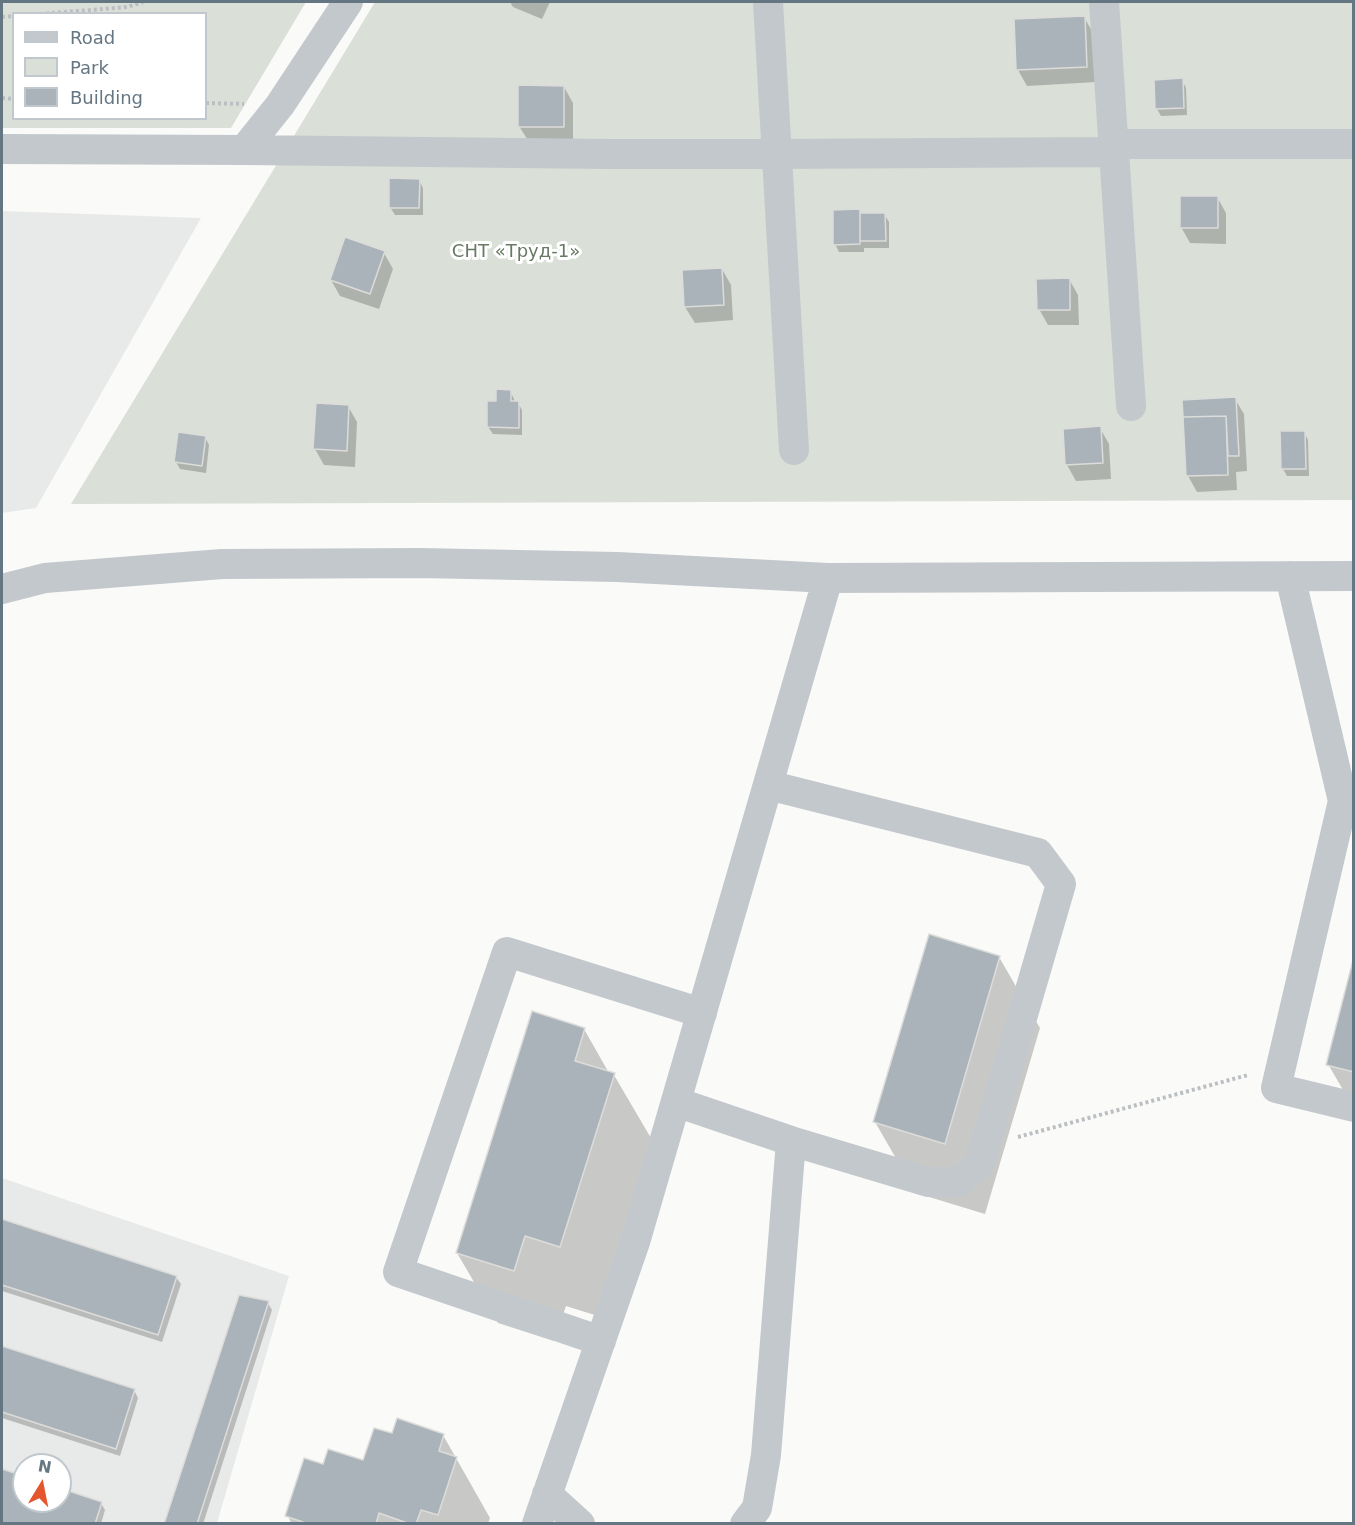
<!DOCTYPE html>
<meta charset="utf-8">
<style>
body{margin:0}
#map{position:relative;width:1355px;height:1525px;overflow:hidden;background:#fafaf8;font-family:"DejaVu Sans",sans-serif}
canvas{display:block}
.frame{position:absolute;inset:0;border:3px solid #657683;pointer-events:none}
.legend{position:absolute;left:12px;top:12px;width:195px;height:108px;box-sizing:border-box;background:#fff;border:2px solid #c1c8cd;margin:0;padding:8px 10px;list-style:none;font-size:18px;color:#657683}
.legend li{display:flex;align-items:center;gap:12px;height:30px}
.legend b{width:30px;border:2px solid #c1c8cd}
.north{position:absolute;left:12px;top:1453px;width:60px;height:60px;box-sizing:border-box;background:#fff;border:2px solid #c1c8cd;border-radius:50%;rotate:10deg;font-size:16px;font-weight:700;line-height:24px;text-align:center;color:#657683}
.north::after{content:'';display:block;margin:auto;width:21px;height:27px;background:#e4572e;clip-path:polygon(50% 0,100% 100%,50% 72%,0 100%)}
</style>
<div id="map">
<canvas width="1355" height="1525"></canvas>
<div class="frame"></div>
<ul class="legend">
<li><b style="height:8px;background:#c3c8cc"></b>Road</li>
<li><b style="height:16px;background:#dadfd7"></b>Park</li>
<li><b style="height:16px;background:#aab3b9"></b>Building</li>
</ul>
<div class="north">N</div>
</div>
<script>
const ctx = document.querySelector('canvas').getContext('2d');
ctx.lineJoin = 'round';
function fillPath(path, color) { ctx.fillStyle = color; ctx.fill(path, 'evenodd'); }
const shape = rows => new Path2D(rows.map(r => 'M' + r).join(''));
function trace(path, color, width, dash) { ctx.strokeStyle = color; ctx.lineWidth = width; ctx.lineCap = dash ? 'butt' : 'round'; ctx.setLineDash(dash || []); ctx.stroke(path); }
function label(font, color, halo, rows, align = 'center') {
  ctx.font = font + ' "DejaVu Sans",sans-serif'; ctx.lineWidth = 6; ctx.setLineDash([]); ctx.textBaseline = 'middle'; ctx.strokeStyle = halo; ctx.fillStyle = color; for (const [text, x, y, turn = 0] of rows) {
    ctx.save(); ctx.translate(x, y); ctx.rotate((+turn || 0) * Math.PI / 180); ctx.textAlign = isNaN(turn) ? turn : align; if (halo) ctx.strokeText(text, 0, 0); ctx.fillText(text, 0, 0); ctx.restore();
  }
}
fillPath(shape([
 [2,211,201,218,36,508,2,513],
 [2,1178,289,1276,217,1523,2,1524],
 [24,1465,60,1465,60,1501,24,1501]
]), '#e8e9e9');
fillPath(shape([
 [2,2,306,2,231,128,2,128],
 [14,14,206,14,206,118,14,118],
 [375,2,1353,2,1353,500,71,504]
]), '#dadfd7');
fillPath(shape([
 [510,2,550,2,542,19,513,7],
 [1084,17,1093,33,1096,82,1027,86,1018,70],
 [1182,80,1186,88,1187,115,1161,116,1157,109],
 [564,87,573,103,573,143,529,142,519,126],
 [419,180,423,188,423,215,395,215,390,207],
 [1217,197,1226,213,1226,244,1190,243,1181,227],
 [859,211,861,214,884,214,889,222,889,248,864,248,864,252,839,252,835,244],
 [384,253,393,269,379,309,340,296,331,280],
 [722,269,731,285,733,320,695,323,685,307],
 [1069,279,1078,295,1079,325,1048,325,1039,309],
 [510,391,514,399,514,403,518,403,522,410,522,435,493,434,488,427,497,402],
 [1235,399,1244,414,1247,471,1236,472,1237,490,1197,492,1188,476],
 [317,405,348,406,357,422,355,467,324,465,315,449],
 [1100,428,1109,444,1111,479,1076,481,1067,465],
 [1304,432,1308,440,1309,476,1287,476,1283,469],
 [205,437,209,445,206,473,180,469,176,462],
 [999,957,1040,1028,985,1214,916,1193,875,1122],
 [1354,962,1354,1109,1328,1064],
 [584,1029,609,1073,614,1075,655,1145,601,1317,566,1306,554,1341,498,1323,457,1253],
 [2,1221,176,1277,181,1284,162,1342,2,1291],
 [268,1303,272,1310,203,1524,166,1524],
 [2,1347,134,1390,138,1398,120,1456,2,1418],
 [393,1435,443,1435,490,1518,488,1524,292,1524,287,1515,324,1466,364,1462],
 [2,1471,24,1478,24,1501,60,1501,60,1490,101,1503,105,1510,101,1524,2,1524]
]), '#0003');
const building = shape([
 [1085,16,1087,67,1016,70,1014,19,1085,16],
 [1183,78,1184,108,1155,109,1154,80,1183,78],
 [518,85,564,86,564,127,518,127,518,85],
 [389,178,420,179,419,208,389,208,389,178],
 [1180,196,1218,196,1218,228,1180,228,1180,196],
 [860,209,860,244,833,245,833,210,860,209],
 [860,213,885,213,886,241,860,241,860,213],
 [345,237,385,251,370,294,330,280,345,237],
 [722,268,724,305,684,307,682,270,722,268],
 [1070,278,1070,310,1037,310,1036,279,1070,278],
 [496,389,511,390,511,401,519,401,519,428,487,427,487,401,496,401,496,389],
 [1236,397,1239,456,1228,456,1226,416,1183,417,1182,400,1236,397],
 [316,403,349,405,347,451,313,449,316,403],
 [1226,416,1228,475,1186,476,1183,417,1226,416],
 [1101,426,1103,463,1065,465,1063,429,1101,426],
 [1280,431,1305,431,1306,469,1281,469,1280,431],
 [178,432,206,436,202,466,174,462,178,432],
 [929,934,1000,956,945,1144,873,1122,929,934],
 [1354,956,1354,1072,1326,1065,1354,956],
 [532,1011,585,1028,575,1061,615,1073,560,1247,525,1236,514,1271,456,1253,532,1011],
 [2,1219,177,1276,158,1335,2,1285,2,1219],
 [239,1295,269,1301,197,1524,164,1524,239,1295],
 [2,1346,135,1389,116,1449,2,1412,2,1346],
 [397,1418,444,1434,439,1451,457,1457,438,1515,421,1510,416,1524,410,1524,379,1513,376,1524,302,1524,303,1522,285,1516,304,1458,323,1464,328,1449,363,1460,374,1428,392,1433,397,1418],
 [2,1469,24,1476,24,1501,60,1501,60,1488,102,1502,95,1524,2,1524,2,1469]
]);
fillPath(building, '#aab3b9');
trace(building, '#dcdcda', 1.5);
trace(shape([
 [40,14,127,7,143,2],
 [2,17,14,16],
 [2,98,14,99],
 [206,103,244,104],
 [1018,1137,1248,1075]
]), '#bbbfc2', 4, [3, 3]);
trace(shape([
 [768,2,794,450],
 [1104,2,1131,406],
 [2,149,244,150,609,154,776,154,1101,152,1123,144,1354,144],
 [244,150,280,105,348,2],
 [1290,576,1343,801,1276,1088,1354,1107],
 [2,589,45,578,222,564,420,563,617,567,828,578,1354,576],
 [676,1102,791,1141,928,1182,959,1182,980,1162,985,1145,1061,884,1038,853,768,785],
 [601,1341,398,1272,507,952,702,1013],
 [547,1494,580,1524],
 [537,1524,635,1242,828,578],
 [745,1524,757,1508,766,1455,791,1141]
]), '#c3c8cc', 30);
label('18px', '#687a64', '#fff', [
 ["СНТ «Труд-1»",516,252]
]);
</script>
